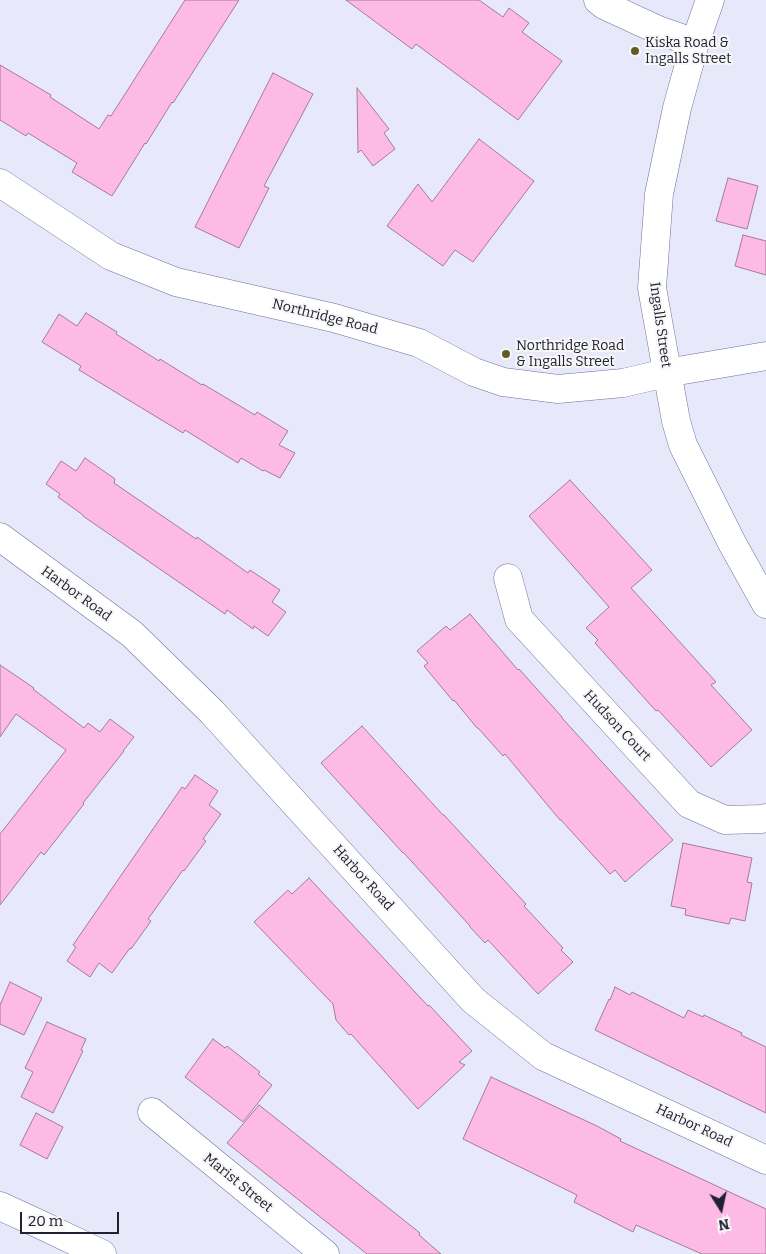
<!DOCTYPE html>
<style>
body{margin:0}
#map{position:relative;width:766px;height:1254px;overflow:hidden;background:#e7e9fb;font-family:Bitter,serif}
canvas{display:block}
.north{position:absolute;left:696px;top:1184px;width:50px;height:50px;-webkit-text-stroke:4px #f7f7f7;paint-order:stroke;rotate:170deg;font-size:14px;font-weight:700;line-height:20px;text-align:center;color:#202131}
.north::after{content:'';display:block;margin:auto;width:18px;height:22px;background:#202131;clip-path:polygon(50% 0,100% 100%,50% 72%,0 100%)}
.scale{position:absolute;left:20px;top:1212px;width:99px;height:22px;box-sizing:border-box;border:2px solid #202131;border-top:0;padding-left:6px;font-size:15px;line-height:18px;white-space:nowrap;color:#202131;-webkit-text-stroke:4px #f7f7f7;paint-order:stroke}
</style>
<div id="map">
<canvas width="766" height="1254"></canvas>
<div class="north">N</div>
<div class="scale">20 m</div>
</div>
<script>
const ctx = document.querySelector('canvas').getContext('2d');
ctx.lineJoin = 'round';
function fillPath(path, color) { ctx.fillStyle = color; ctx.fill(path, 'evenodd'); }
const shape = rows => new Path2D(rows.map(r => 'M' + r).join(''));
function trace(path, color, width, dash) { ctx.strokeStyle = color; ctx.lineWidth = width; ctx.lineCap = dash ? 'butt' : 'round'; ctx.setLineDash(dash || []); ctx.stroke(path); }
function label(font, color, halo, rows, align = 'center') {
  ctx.font = font + ' Bitter,serif'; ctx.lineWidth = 4; ctx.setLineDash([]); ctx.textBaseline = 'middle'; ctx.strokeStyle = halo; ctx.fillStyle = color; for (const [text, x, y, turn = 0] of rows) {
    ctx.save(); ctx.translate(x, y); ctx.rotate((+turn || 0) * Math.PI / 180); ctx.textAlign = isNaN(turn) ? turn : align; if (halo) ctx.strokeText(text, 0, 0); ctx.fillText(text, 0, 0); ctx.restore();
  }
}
const building = shape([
 [185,0,239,0,173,103,172,102,146,144,145,143,112,196,72,172,77,163,28,133,26,136,0,120,0,65,51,95,50,97,99,129,108,115,111,116,185,0],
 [346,0,479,0,503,17,509,8,529,23,522,32,562,61,518,120,416,44,412,49,346,0],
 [273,73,313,94,264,186,269,188,239,248,195,227,273,73],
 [357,88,389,129,384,133,395,149,373,166,361,150,358,153,357,88],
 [479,139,534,181,473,262,455,250,443,266,387,226,418,184,432,202,479,139],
 [728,178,758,186,747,229,716,221,728,178],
 [743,235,766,241,766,275,735,266,743,235],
 [86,313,117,332,116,334,159,361,160,359,202,385,203,384,255,415,257,412,288,431,279,445,295,453,280,478,264,470,263,471,241,458,238,463,185,430,183,433,79,370,81,366,42,342,59,314,77,326,86,313],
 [85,458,115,479,114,483,196,539,197,537,248,573,250,570,280,590,272,602,286,612,268,636,254,626,253,629,227,610,225,614,83,516,83,515,58,497,60,494,46,484,61,461,76,471,85,458],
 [570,480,652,570,631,588,716,682,711,685,752,730,711,767,658,710,656,711,595,643,598,640,586,628,609,607,529,516,570,480],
 [470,614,518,670,519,669,562,717,562,718,673,840,625,882,615,870,610,874,561,820,560,820,505,754,503,756,478,728,477,728,454,700,453,701,424,666,428,663,417,651,446,626,450,630,470,614],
 [0,665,34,688,33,689,84,728,88,723,100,732,110,719,134,737,123,751,124,751,83,803,84,804,44,855,41,852,0,905,0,834,66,750,16,714,0,737,0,665],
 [362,726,443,815,444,815,526,904,524,906,563,948,561,950,573,962,538,994,488,940,485,943,470,927,470,926,403,852,403,853,321,763,362,726],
 [195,775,218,791,209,805,221,814,203,839,206,841,184,871,183,870,148,919,151,921,131,949,130,948,112,973,99,963,90,977,67,961,76,947,73,945,182,787,185,789,195,775],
 [683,843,752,858,747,882,752,883,745,921,731,918,729,924,685,915,686,909,671,906,683,843],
 [309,878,428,1006,429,1005,472,1051,459,1062,465,1065,418,1109,351,1034,349,1035,336,1020,333,1004,254,922,288,890,292,894,309,878],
 [10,982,42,998,24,1035,0,1024,0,1005,10,982],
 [615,987,630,995,632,992,684,1018,688,1010,703,1017,704,1015,742,1033,741,1035,766,1047,766,1113,595,1030,609,999,610,1000,615,987],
 [47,1022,86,1039,81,1050,83,1051,53,1113,21,1097,33,1072,25,1068,47,1022],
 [213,1039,225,1048,227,1046,260,1072,258,1074,272,1085,243,1122,185,1077,213,1039],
 [491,1077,597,1126,621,1139,620,1141,766,1209,766,1254,702,1254,636,1225,633,1232,574,1202,577,1195,463,1139,491,1077],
 [259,1105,420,1233,419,1235,441,1254,367,1254,227,1143,259,1105],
 [36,1113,63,1127,47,1159,20,1145,36,1113]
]);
fillPath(building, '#fdbae5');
trace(building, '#a47b95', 1);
const minor = shape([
 [598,0,604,5,658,30,695,43],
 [710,0,695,43,677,108,659,194,652,288,676,421,683,445,732,543,766,604],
 [0,183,111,256,176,282,334,318,419,343,474,372,503,382,558,389,623,383,666,373,766,356],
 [0,537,132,634,212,712,473,1000,543,1056,766,1160],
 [508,578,519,619,689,804,725,820,761,819,766,818],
 [152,1112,325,1254],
 [0,1206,37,1223,102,1254]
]);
trace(minor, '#6d7098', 29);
trace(minor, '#fff', 28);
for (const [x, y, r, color] of [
 [635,51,5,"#635b27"],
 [506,354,5,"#635b27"]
]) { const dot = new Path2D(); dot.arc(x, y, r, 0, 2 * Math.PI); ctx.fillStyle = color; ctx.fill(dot); trace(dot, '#f7f7f7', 2); }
label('14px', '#202131', '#f7f7f7', [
 ["Kiska Road &",645,43],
 ["Ingalls Street",645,59],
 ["Northridge Road",516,346],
 ["& Ingalls Street",516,362]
], 'left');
label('14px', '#202131', '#f7f7f7', [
 ["Northridge Road",325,317,14],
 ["Ingalls Street",660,325,82],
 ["Harbor Road",76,594,36],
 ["Hudson Court",617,726,47],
 ["Harbor Road",363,878,48],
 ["Harbor Road",694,1126,25],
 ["Marist Street",238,1183,39]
]);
</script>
